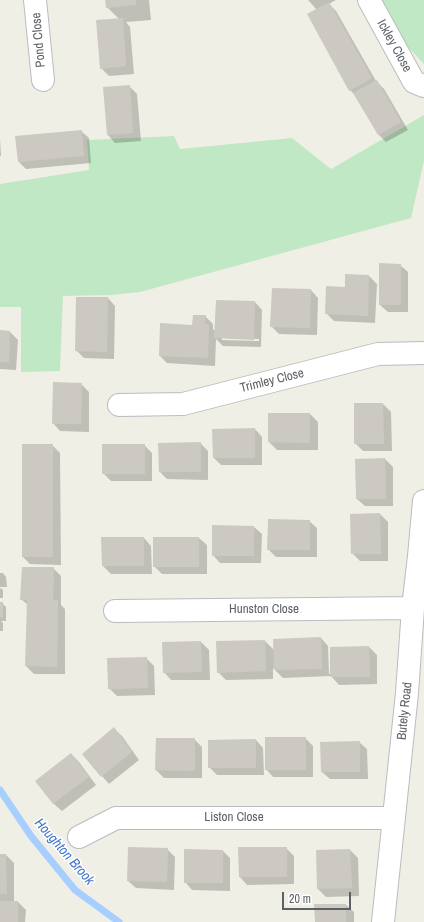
<!DOCTYPE html>
<style>
body{margin:0}
#map{position:relative;width:424px;height:922px;overflow:hidden;background:#f0efe5;font-family:"Archivo Narrow",sans-serif}
canvas{display:block}
.scale{position:absolute;left:282px;top:892px;width:69px;height:18px;box-sizing:border-box;border:2px solid #5d6066;border-top:0;padding-left:5px;font-size:12px;line-height:14px;white-space:nowrap;color:#5d6066;-webkit-text-stroke:3px #fff;paint-order:stroke}
</style>
<div id="map">
<canvas width="424" height="922"></canvas>
<div class="scale">20 m</div>
</div>
<script>
const ctx = document.querySelector('canvas').getContext('2d');
ctx.lineJoin = 'round';
function fillPath(path, color) { ctx.fillStyle = color; ctx.fill(path, 'evenodd'); }
const shape = rows => new Path2D(rows.map(r => 'M' + r).join(''));
function trace(path, color, width, dash) { ctx.strokeStyle = color; ctx.lineWidth = width; ctx.lineCap = dash ? 'butt' : 'round'; ctx.setLineDash(dash || []); ctx.stroke(path); }
function label(font, color, halo, rows, align = 'center') {
  ctx.font = font + ' "Archivo Narrow",sans-serif'; ctx.lineWidth = 3; ctx.setLineDash([]); ctx.textBaseline = 'middle'; ctx.strokeStyle = halo; ctx.fillStyle = color; for (const [text, x, y, turn = 0] of rows) {
    ctx.save(); ctx.translate(x, y); ctx.rotate((+turn || 0) * Math.PI / 180); ctx.textAlign = isNaN(turn) ? turn : align; if (halo) ctx.strokeText(text, 0, 0); ctx.fillText(text, 0, 0); ctx.restore();
  }
}
fillPath(shape([
 [376,0,424,0,424,64,394,32],
 [424,115,424,161,411,218,140,292,112,295,63,296,60,371,21,372,21,307,0,307,0,184,89,170,87,140,174,136,180,149,292,138,331,169]
]), '#c1e8c5');
fillPath(shape([
 [106,0,149,0,151,20,126,22,130,27,134,74,109,76,101,68,119,19,107,7],
 [308,0,336,0,329,4,336,11,376,81,384,89,408,130,386,142,379,135,357,97,350,90,317,10],
 [129,86,137,94,141,141,115,143,108,135,104,88],
 [81,131,89,138,91,163,26,169,19,162],
 [0,138,1,156,0,156],
 [400,265,408,272,408,312,388,312,380,305],
 [369,276,377,284,375,323,334,321,326,313,346,288],
 [311,290,318,298,317,335,279,334,271,326],
 [108,298,115,306,114,359,84,358,76,350],
 [255,302,262,310,261,347,223,346,216,339,215,366,167,363,160,356,205,316,213,324,213,329,216,332],
 [222,338,259,339,259,341,222,340],
 [0,331,10,332,18,340,16,370,0,369],
 [81,384,89,392,89,432,60,431,53,423],
 [355,404,383,404,391,412,392,451,363,451,355,443],
 [310,414,318,422,318,450,277,450,269,442],
 [255,429,262,437,262,465,221,465,214,458],
 [200,443,208,451,208,480,167,479,160,472],
 [52,445,60,453,61,565,30,564,23,557],
 [144,445,152,453,152,481,111,481,103,473],
 [385,459,393,467,393,506,365,506,357,499],
 [380,514,388,522,388,561,360,561,352,553],
 [309,521,317,528,317,557,276,557,268,549],
 [254,527,262,534,261,563,220,563,213,555],
 [102,538,144,538,151,546,152,574,111,574,103,566],
 [154,538,199,538,207,545,207,574,162,574,154,566],
 [53,568,61,576,61,605,65,609,65,674,34,674,26,666,28,605,21,599],
 [0,573,3,573,6,577,7,587,0,587],
 [0,588,3,590,3,598,0,598],
 [0,603,2,603,6,607,6,621,1,621,3,623,3,631,0,631],
 [321,638,328,646,329,674,331,674,369,647,377,655,377,684,339,685,331,676,283,678,273,668,273,679,226,680,218,672,265,641,274,650],
 [201,642,209,650,210,680,171,680,164,672],
 [146,658,154,666,155,695,117,696,109,688],
 [114,729,122,736,139,760,109,784,102,776],
 [305,738,313,746,313,777,273,777,266,769],
 [194,739,202,747,202,778,164,778,156,770],
 [256,740,263,748,264,775,217,775,209,767],
 [359,742,367,749,368,779,330,779,322,772],
 [71,754,79,762,96,785,62,811,54,804,37,781],
 [239,848,286,848,294,856,294,884,247,885,240,877],
 [167,849,175,857,174,890,136,888,128,881],
 [350,850,358,858,359,896,326,897,318,889],
 [223,851,230,858,230,891,192,890,185,882],
 [0,855,6,855,14,863,14,902,18,902,26,910,25,922,0,922],
 [346,905,354,912,354,922,315,922]
]), '#0003');
trace(shape([
 [0,790,31,836,75,890,119,922]
]), '#a6cfff', 7);
fillPath(shape([
 [105,0,136,0,136,5,106,8],
 [329,2,372,78,349,91,307,14],
 [123,18,126,66,100,69,96,20],
 [377,80,401,122,378,135,353,93],
 [130,85,133,133,107,135,103,87],
 [82,130,84,156,18,162,15,136],
 [379,263,401,264,401,305,379,305],
 [345,274,369,275,368,316,325,314,326,286,345,287],
 [272,288,311,289,310,328,270,327],
 [76,297,108,297,107,352,75,351],
 [216,300,255,301,254,340,214,338],
 [193,315,206,315,205,324,209,324,208,358,159,356,160,323,192,325],
 [0,330,10,331,9,362,0,362],
 [53,382,82,383,81,424,52,424],
 [354,403,383,403,384,444,354,444],
 [268,413,310,413,310,443,268,442],
 [255,428,255,458,213,458,212,429],
 [201,442,201,472,159,472,158,443],
 [22,444,53,444,53,557,22,557],
 [102,444,145,444,145,474,102,474],
 [385,458,386,499,356,499,355,459],
 [380,513,381,554,351,554,350,514],
 [268,519,310,520,310,550,267,550],
 [212,525,254,526,254,556,212,556],
 [101,537,144,537,144,566,102,566],
 [153,537,199,537,199,567,153,567],
 [22,567,54,567,53,600,58,600,57,667,25,666,27,600,20,600],
 [0,602,3,602,3,617,0,617],
 [321,637,322,669,274,670,273,639],
 [265,640,266,671,217,673,216,641],
 [201,641,202,672,163,673,162,642],
 [369,646,370,677,330,677,330,647],
 [147,657,148,688,108,689,107,658],
 [114,727,132,752,101,777,82,754],
 [265,737,306,737,306,770,265,770],
 [156,738,195,738,195,771,155,770],
 [256,739,256,768,208,768,208,740],
 [360,741,360,772,321,772,320,742],
 [71,753,89,777,53,804,35,781],
 [128,847,168,848,167,882,127,881],
 [238,847,287,847,287,877,239,877],
 [184,849,223,850,223,883,184,883],
 [350,849,352,888,317,889,316,850],
 [0,854,6,854,7,894,0,894],
 [0,901,18,901,18,922,0,922],
 [314,904,346,904,346,922,315,922]
]), '#cbc9c2');
const minor = shape([
 [35,0,43,80],
 [369,0,414,82,424,86],
 [119,405,183,404,378,354,424,353],
 [115,611,413,608],
 [79,837,116,818,394,818],
 [383,922,407,693,413,608,419,556,424,501]
]);
trace(minor, '#babcc1', 24);
trace(minor, '#fff', 22);
label('13px', '#5d6066', '#fff', [
 ["Pond Close",39,40,-95],
 ["Ickley Close",394,46,61],
 ["Trimley Close",272,381,-14],
 ["Hunston Close",264,610],
 ["Butely Road",405,711,-84],
 ["Liston Close",234,818]
]);
label('italic 14px', '#4276c9', '#fff', [
 ["Houghton Brook",64,852,49]
]);
</script>
